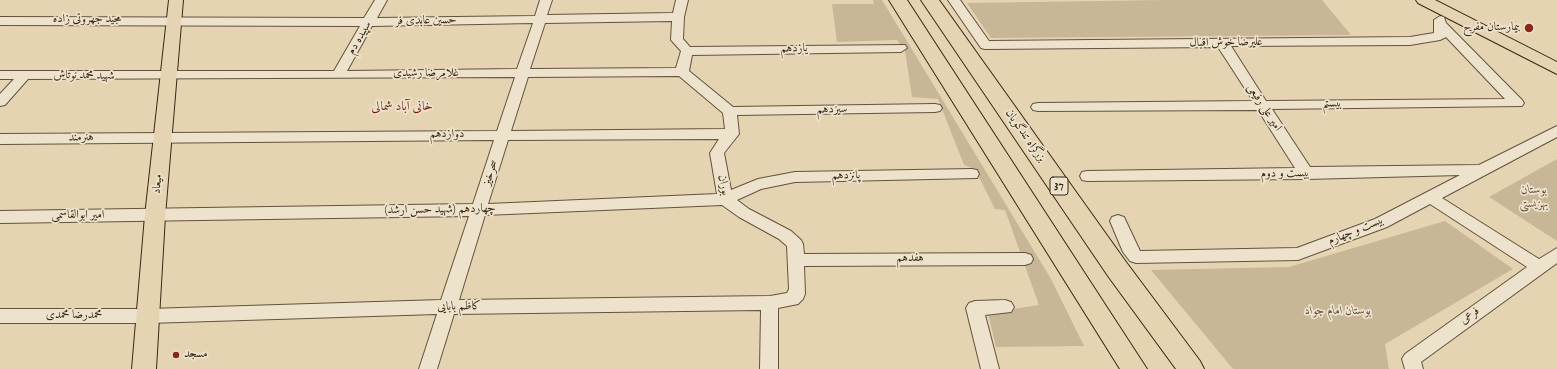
<!DOCTYPE html>
<meta charset="utf-8">
<style>
body{margin:0}
canvas{display:block;background:#e4d4b1}
</style>
<canvas width="1557" height="369"></canvas>
<script>
const ctx = document.querySelector('canvas').getContext('2d');
ctx.lineJoin = 'round';
function fillPath(path, color) { ctx.fillStyle = color; ctx.fill(path, 'evenodd'); }
const shape = rows => new Path2D(rows.map(r => 'M' + r).join(''));
function trace(path, color, width, dash) { ctx.strokeStyle = color; ctx.lineWidth = width; ctx.lineCap = dash ? 'butt' : 'round'; ctx.setLineDash(dash || []); ctx.stroke(path); }
function label(font, color, halo, rows, align = 'center') {
  ctx.font = font + ' "IM FELL English",Amiri,serif'; ctx.lineWidth = 3.5; ctx.setLineDash([]); ctx.textBaseline = 'middle'; ctx.strokeStyle = halo; ctx.fillStyle = color; for (const [text, x, y, turn = 0] of rows) {
    ctx.save(); ctx.translate(x, y); ctx.rotate((+turn || 0) * Math.PI / 180); ctx.textAlign = isNaN(turn) ? turn : align; if (halo) ctx.strokeText(text, 0, 0); ctx.fillText(text, 0, 0); ctx.restore();
  }
}
fillPath(shape([
 [873,0,882,0,1051,279,1084,346,996,347,988,313,1039,305,1005,210,995,209,975,169,964,165,938,99,912,97,905,51,897,40,837,42,832,4,874,4],
 [1166,0,1322,0,1351,35,991,38,967,3],
 [1557,159,1557,241,1489,197],
 [1445,221,1513,269,1385,344,1389,369,1233,369,1151,270,1289,267]
]), '#c7b796');
const minor = shape([
 [375,0,387,0,377,18,535,16,540,0,552,0,547,15,673,13,676,0,688,0,684,17,683,39,690,47,905,45,907,48,901,52,692,55,689,71,733,107,935,104,940,105,942,108,940,111,935,112,737,115,739,134,724,153,731,190,758,179,795,172,972,169,977,170,979,174,977,178,795,182,761,189,737,200,749,209,791,231,801,240,803,244,804,254,1025,253,1031,255,1033,259,1031,263,1025,265,804,266,805,294,803,299,798,304,778,308,778,369,760,369,761,310,454,314,437,369,419,369,437,314,148,323,0,323,0,309,148,309,441,300,469,216,0,223,0,211,473,204,494,140,0,144,0,134,497,131,515,77,28,79,5,105,0,106,0,94,14,79,0,79,0,71,334,71,360,26,0,25,0,17,364,18,375,0],
 [672,21,671,40,681,51,676,68,530,69,545,23,672,21],
 [533,23,517,69,347,71,372,26,533,23],
 [679,76,723,113,725,129,511,131,528,77,679,76],
 [719,139,710,153,717,194,488,204,508,140,719,139],
 [722,205,739,217,779,239,787,246,789,289,787,293,770,296,459,300,485,215,722,205],
 [948,0,960,0,989,41,1410,37,1434,33,1434,20,1440,16,1444,17,1446,23,1522,100,1524,103,1522,106,1272,109,1310,167,1479,165,1557,126,1557,137,1442,198,1539,259,1557,248,1557,263,1421,362,1423,369,1405,369,1402,359,1405,354,1527,267,1430,204,1387,227,1298,260,1136,263,1130,261,1123,252,1110,221,1112,217,1118,215,1124,217,1140,251,1297,248,1375,219,1460,175,1307,179,1087,181,1082,180,1080,176,1082,172,1087,171,1295,168,1258,110,1038,111,1033,110,1031,107,1033,104,1038,103,1253,101,1218,47,985,49,981,48,948,0],
 [1446,37,1505,99,1266,101,1231,46,1410,45,1440,40,1446,37],
 [1005,300,1011,302,1014,307,1011,312,985,315,999,369,981,369,966,308,969,303,975,301,1005,300]
]);
const major = shape([
 [169,0,183,0,165,216,156,369,132,369,145,216,169,0],
 [1416,0,1435,0,1557,62,1557,74,1418,3,1416,0]
]);
const highway = shape([
 [889,0,907,0,1147,369,1120,369,889,0],
 [921,0,939,0,1126,262,1200,361,1204,369,1176,369,1108,276,921,0]
]);
trace(minor, '#64523c', 2);
trace(major, '#3a2715', 2);
trace(highway, '#3a2715', 2);
fillPath(minor, '#ede3cc');
fillPath(major, '#e4d4b1');
fillPath(highway, '#e4d4b1');
for (const [x, y, r, color] of [
 [1529,28,5,"#8f2418"],
 [176,355,4,"#8f2418"]
]) { const dot = new Path2D(); dot.arc(x, y, r, 0, 2 * Math.PI); ctx.fillStyle = color; ctx.fill(dot); trace(dot, '#ede3cc', 1.5); }
for (const [x, y, w] of [
 [1059,186,18]
]) { const box = new Path2D(); box.roundRect(x - w / 2, y - 9, w, 18, 3); ctx.fillStyle = '#ede3cc'; ctx.fill(box); trace(box, '#3a2715', 1); }
label('bold 11px', '#3a2715', null, [
 ["37",1059,186]
]);
label('12px', '#3a2715', '#ede3cc', [
 ["مجید جهروتی زاده",87,20],
 ["حسین عابدی‌ فر",426,21,-1],
 ["سپیده دم",360,38,-60],
 ["علیرضا خوش اقبال",1226,43,-1],
 ["یازدهم",794,49,-1],
 ["غلامرضا رشیدی",426,74],
 ["شهید محمد نوتاش",84,76,1],
 ["بیستم",1332,104,-1],
 ["امیر علی رفیعی",1264,108,57],
 ["سیزدهم",832,110,-1],
 ["دوازدهم",447,135],
 ["بزرگراه تندگویان",1025,136,55],
 ["هنرمند",81,138,-1],
 ["سحرخیز",491,173,-72],
 ["بیست و دوم",1285,174,-1],
 ["پانزدهم",846,176,-1],
 ["میعاد",158,184,-84],
 ["بوران",723,185,78],
 ["چهاردهم (شهید حسن ارشد)",440,210,-1],
 ["امیر ابوالقاسمی",78,216],
 ["بیست و چهارم",1356,231,-22],
 ["هفدهم",910,259],
 ["کاظم بابایی",459,307,-1],
 ["محمدرضا محمدی",74,316],
 ["فرعی",1470,316,-35]
]);
label('12px', '#3a2715', '#ede3cc', [
 ["بیمارستان مفرح",1520,28],
 ["مسجد",184,355,"left"]
], 'right');
label('italic 12px', '#5d4b35', '#ede3cc', [
 ["بوستان",1534,191],
 ["بهزیستی",1534,205],
 ["بوستان امام جواد",1338,312]
]);
label('13px', '#7a1f14', '#ede3cc', [
 ["خانی آباد شمالی",402,107]
]);
</script>
